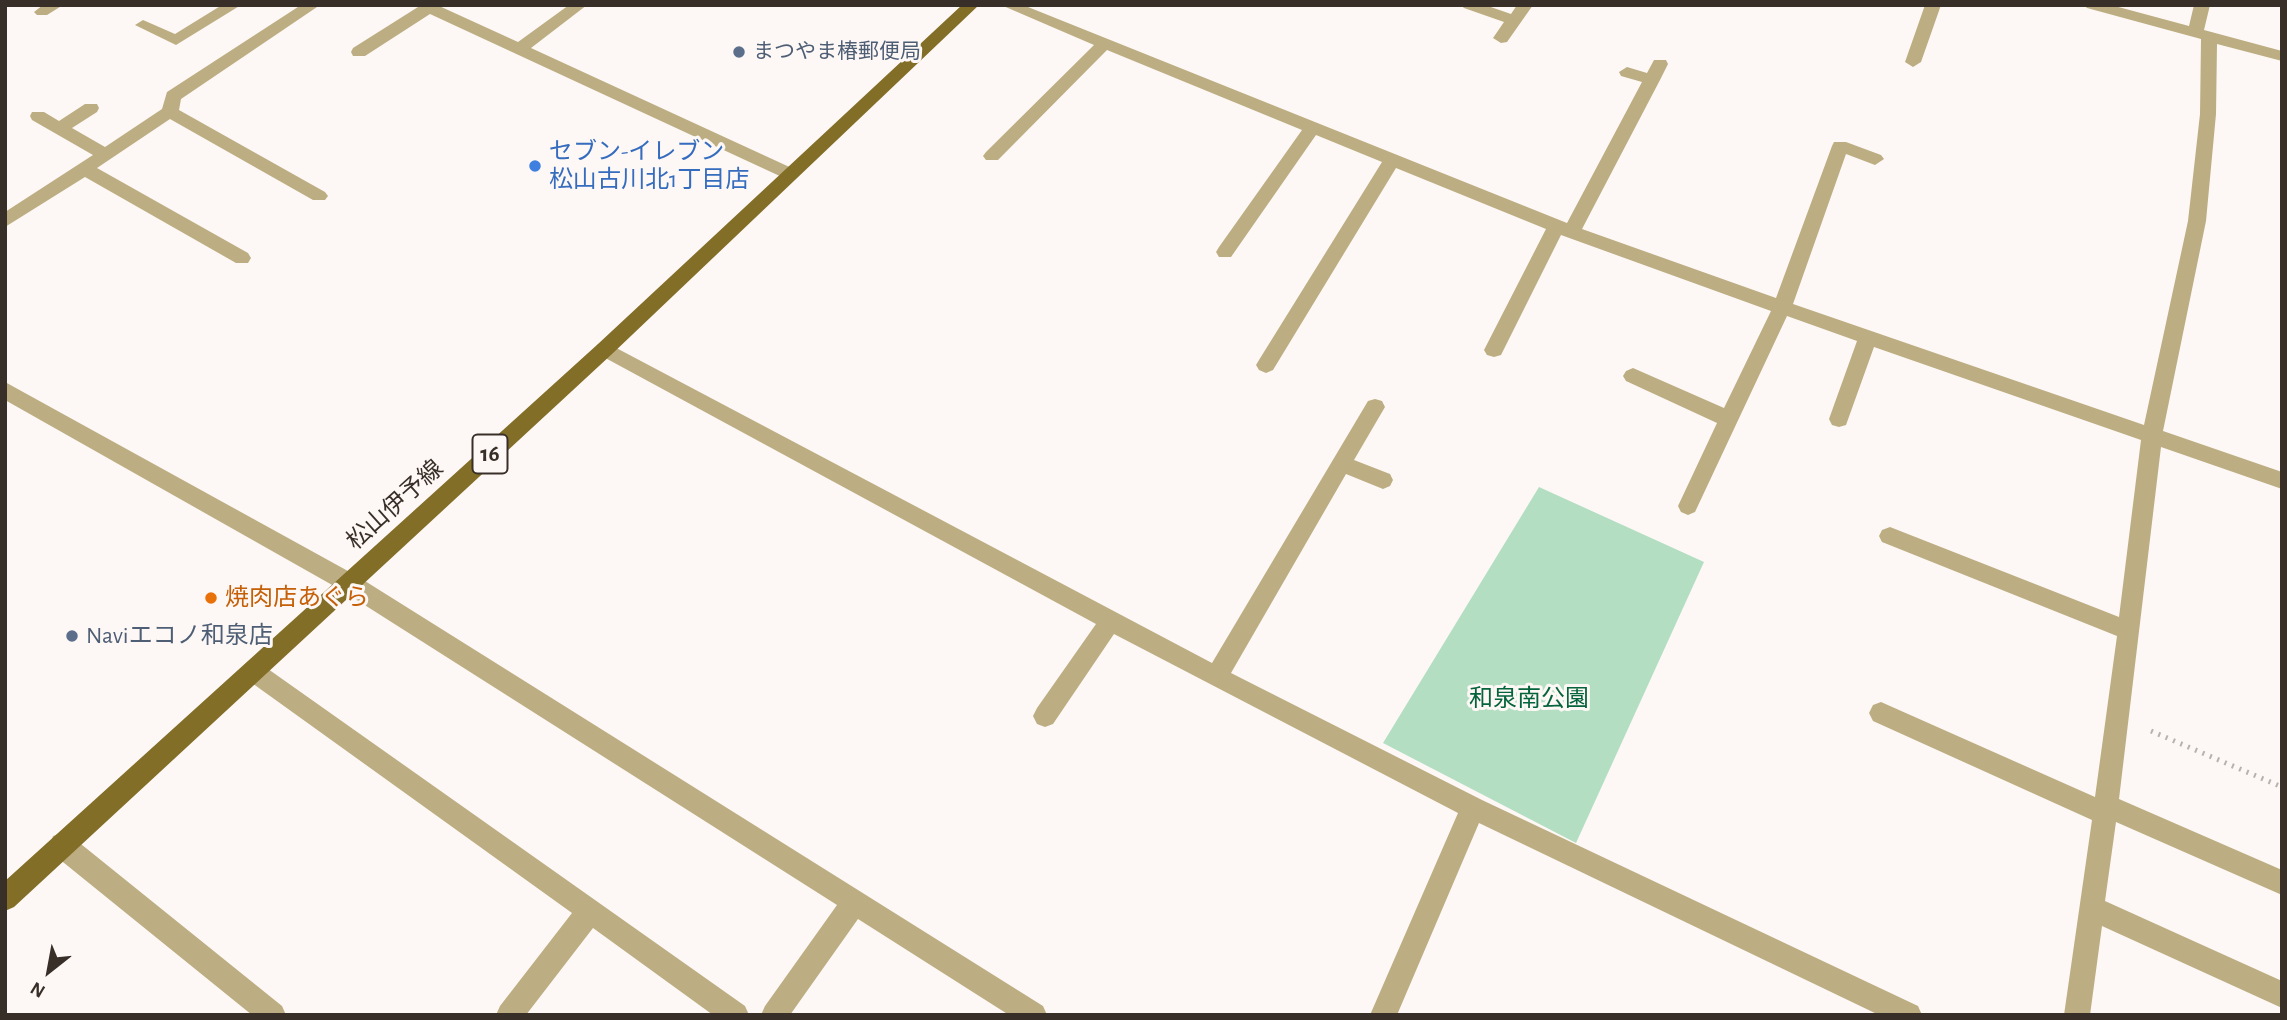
<!DOCTYPE html>
<meta charset="utf-8">
<style>
body{margin:0}
#map{position:relative;width:2287px;height:1020px;overflow:hidden;background:#fdf8f5;font-family:"Alegreya Sans",sans-serif}
canvas{display:block}
.frame{position:absolute;inset:0;border:7px solid #382f28;pointer-events:none}
.north{position:absolute;left:14px;top:936px;width:70px;height:70px;-webkit-text-stroke:5px #fdf8f5;paint-order:stroke;rotate:211deg;font-size:19px;font-weight:700;line-height:28px;text-align:center;color:#382f28}
.north::after{content:'';display:block;margin:auto;width:24px;height:32px;background:#382f28;clip-path:polygon(50% 0,100% 100%,50% 72%,0 100%)}
</style>
<div id="map">
<canvas width="2287" height="1020"></canvas>
<div class="frame"></div>
<div class="north">N</div>
</div>
<script>
const ctx = document.querySelector('canvas').getContext('2d');
ctx.lineJoin = 'round';
function fillPath(path, color) { ctx.fillStyle = color; ctx.fill(path, 'evenodd'); }
const shape = rows => new Path2D(rows.map(r => 'M' + r).join(''));
function trace(path, color, width, dash) { ctx.strokeStyle = color; ctx.lineWidth = width; ctx.lineCap = dash ? 'butt' : 'round'; ctx.setLineDash(dash || []); ctx.stroke(path); }
function label(font, color, halo, rows, align = 'center') {
  ctx.font = font + ' "Alegreya Sans","Noto Sans JP",sans-serif'; ctx.lineWidth = 6; ctx.setLineDash([]); ctx.textBaseline = 'middle'; ctx.strokeStyle = halo; ctx.fillStyle = color; for (const [text, x, y, turn = 0] of rows) {
    ctx.save(); ctx.translate(x, y); ctx.rotate((+turn || 0) * Math.PI / 180); ctx.textAlign = isNaN(turn) ? turn : align; if (halo) ctx.strokeText(text, 0, 0); ctx.fillText(text, 0, 0); ctx.restore();
  }
}
fillPath(shape([
 [1539,487,1704,562,1576,843,1383,743]
]), '#b3dec2');
trace(shape([
 [2151,731,2282,787]
]), '#b8b1ad', 5, [2, 6]);
fillPath(shape([
 [43,5,63,5,47,15,37,15,34,12,43,5],
 [222,5,241,5,176,45,135,25,143,20,175,34,222,5],
 [301,5,320,5,181,99,179,110,325,192,328,196,325,200,313,200,170,119,97,168,248,253,251,258,248,263,236,263,85,177,5,227,5,212,93,155,32,120,30,116,32,112,44,112,59,121,85,104,97,104,99,108,97,112,72,128,105,147,162,109,167,92,301,5],
 [416,5,437,5,518,42,569,5,587,5,531,48,796,170,799,174,790,180,784,178,430,14,365,56,353,56,351,52,353,48,418,7,416,5],
 [1001,5,1023,5,1567,223,1642,82,1621,76,1619,72,1627,67,1647,73,1654,60,1666,60,1668,64,1660,80,1582,229,1776,298,1832,146,1834,142,1846,142,1881,155,1884,159,1875,165,1846,154,1793,304,2144,425,2188,221,2200,114,2201,39,2087,8,2084,5,2111,5,2189,26,2194,5,2210,5,2204,30,2282,51,2282,61,2217,44,2216,114,2206,221,2163,431,2282,472,2282,489,2161,447,2119,799,2282,870,2282,895,2116,822,2105,901,2282,981,2282,1008,2102,926,2090,1015,2064,1015,2092,820,1873,721,1869,713,1873,705,1881,702,2095,797,2117,636,1882,542,1879,536,1882,530,1890,527,2119,617,2141,440,1874,347,1846,425,1839,427,1832,425,1829,419,1857,341,1787,316,1695,512,1688,515,1681,512,1678,506,1717,423,1626,381,1623,376,1626,371,1633,368,1724,408,1771,311,1561,235,1501,355,1494,357,1487,355,1484,350,1546,229,1396,168,1273,370,1266,373,1259,370,1256,365,1259,360,1382,162,1316,135,1231,257,1219,257,1216,252,1219,247,1302,130,1107,50,998,160,986,160,983,156,986,152,1094,45,1001,5],
 [1461,5,1485,5,1511,14,1517,5,1533,5,1507,42,1501,43,1493,38,1504,22,1464,8,1461,5],
 [1925,5,1941,5,1921,62,1913,67,1905,62,1925,5],
 [605,342,1212,663,1368,401,1375,399,1382,401,1385,407,1354,460,1390,474,1393,480,1390,486,1383,489,1346,474,1231,673,1482,800,1918,1006,1922,1015,1879,1015,1479,823,1397,1015,1370,1015,1458,813,1114,634,1053,724,1045,727,1037,724,1033,716,1037,708,1096,624,598,354,595,349,598,344,605,342],
 [5,382,357,576,1043,1006,1047,1015,1009,1015,858,919,790,1015,761,1015,765,1006,837,905,341,590,5,400,5,382],
 [253,661,261,664,745,1006,749,1015,713,1015,593,928,526,1015,496,1015,500,1006,572,913,245,678,242,671,245,664,253,661],
 [62,833,71,836,282,1006,286,1015,252,1015,53,854,50,845,53,836,62,833]
]), '#bcae82');
fillPath(shape([
 [962,5,979,5,612,354,14,907,5,911,5,881,598,344,962,5]
]), '#836e28');
for (const [x, y, r, color] of [
 [739,52,7,"#5c6f8a"],
 [535,166,7,"#3f7fe0"],
 [211,598,7,"#e8710a"],
 [72,636,7,"#5c6f8a"]
]) { const dot = new Path2D(); dot.arc(x, y, r, 0, 2 * Math.PI); ctx.fillStyle = color; ctx.fill(dot); trace(dot, '#fdf8f5', 2.5); }
label('21px', '#4e5e75', '#fdf8f5', [
 ["まつやま椿郵便局",753,52]
], 'left');
for (const [x, y, w] of [
 [490,454,35]
]) { const box = new Path2D(); box.roundRect(x - w / 2, y - 19.5, w, 39, 5); ctx.fillStyle = '#fdf8f5'; ctx.fill(box); trace(box, '#382f28', 2); }
label('bold 23px', '#382f28', null, [
 ["16",490,454]
]);
label('24px', '#366cbe', '#fdf8f5', [
 ["セブン-イレブン",549,152],
 ["松山古川北1丁目店",549,180]
], 'left');
label('24px', '#382f28', '#fdf8f5', [
 ["松山伊予線",395,505,-42]
]);
label('24px', '#c56008', '#fdf8f5', [
 ["焼肉店あぐら",225,598]
], 'left');
label('24px', '#4e5e75', '#fdf8f5', [
 ["Naviエコノ和泉店",86,636]
], 'left');
label('24px', '#05643b', '#fdf8f5', [
 ["和泉南公園",1529,699]
]);
</script>
